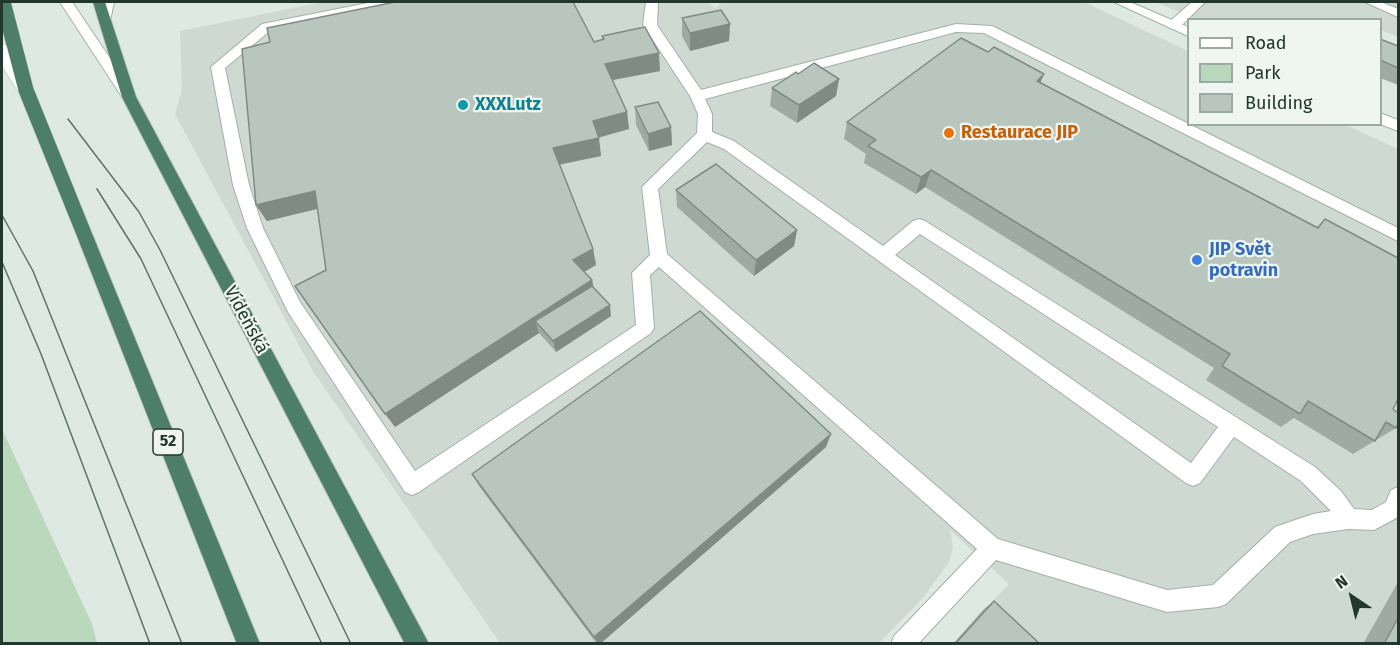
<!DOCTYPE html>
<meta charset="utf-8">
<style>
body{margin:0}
#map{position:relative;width:1400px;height:645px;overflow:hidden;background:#dfe9e3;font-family:"Fira Sans",sans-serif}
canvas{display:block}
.frame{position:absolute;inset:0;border:3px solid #22372e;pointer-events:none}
.legend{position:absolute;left:1187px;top:18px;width:195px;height:108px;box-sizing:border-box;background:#eff6f1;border:2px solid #9daaa3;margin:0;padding:8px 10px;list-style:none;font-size:18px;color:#22372e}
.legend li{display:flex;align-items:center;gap:12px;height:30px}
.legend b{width:30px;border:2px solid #9daaa3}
.north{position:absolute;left:1322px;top:567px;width:60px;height:60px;-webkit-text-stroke:4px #eff6f1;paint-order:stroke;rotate:325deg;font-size:16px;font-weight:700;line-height:24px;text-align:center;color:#22372e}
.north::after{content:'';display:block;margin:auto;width:21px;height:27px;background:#22372e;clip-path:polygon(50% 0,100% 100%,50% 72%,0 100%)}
</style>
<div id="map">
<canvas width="1400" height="645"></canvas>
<div class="frame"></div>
<ul class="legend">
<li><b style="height:8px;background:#fff"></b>Road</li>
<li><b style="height:16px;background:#bad8bc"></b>Park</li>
<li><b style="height:16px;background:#b8c6be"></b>Building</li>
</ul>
<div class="north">N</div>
</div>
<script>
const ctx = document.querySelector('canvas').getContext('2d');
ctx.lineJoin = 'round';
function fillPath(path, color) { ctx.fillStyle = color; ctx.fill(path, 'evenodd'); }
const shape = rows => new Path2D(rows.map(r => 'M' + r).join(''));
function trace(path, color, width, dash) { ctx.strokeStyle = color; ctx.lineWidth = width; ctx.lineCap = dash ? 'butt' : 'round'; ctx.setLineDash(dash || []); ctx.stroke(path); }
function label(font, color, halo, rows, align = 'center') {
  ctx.font = font + ' "Fira Sans",sans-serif'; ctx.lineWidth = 4.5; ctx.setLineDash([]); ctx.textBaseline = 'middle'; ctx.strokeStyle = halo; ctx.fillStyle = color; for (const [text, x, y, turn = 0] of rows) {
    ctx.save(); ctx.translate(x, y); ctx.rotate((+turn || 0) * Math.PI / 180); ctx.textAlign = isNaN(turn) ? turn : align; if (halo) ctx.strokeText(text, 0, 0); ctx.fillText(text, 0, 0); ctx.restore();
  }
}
fillPath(shape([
 [322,2,708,2,715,8,722,2,1084,2,1188,51,1188,124,1346,125,1398,149,1398,643,953,643,1009,584,950,530,953,547,949,562,923,598,879,643,500,643,313,371,175,114,182,89,180,31],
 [1155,2,1398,2,1398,37,1381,30,1380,20,1196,19]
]), '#ced9d2');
fillPath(shape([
 [2,429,92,624,97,643,2,643]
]), '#bad8bc');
const service = shape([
 [102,2,114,2,110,21,105,22,98,18,102,2],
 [373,2,396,2,390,6,271,30,225,68,249,185,263,228,300,302,415,471,636,325,632,273,650,255,642,187,697,133,698,114,690,96,643,25,646,2,658,2,657,25,701,90,956,24,992,26,1398,228,1398,241,984,33,956,32,705,99,712,114,712,132,734,141,883,246,913,221,919,219,925,221,1315,467,1341,491,1354,509,1372,510,1386,502,1391,490,1398,487,1398,517,1374,530,1348,529,1313,534,1290,542,1226,604,1218,607,1167,612,996,560,918,644,891,644,894,636,977,549,659,267,650,275,654,328,651,333,419,492,412,495,405,492,288,312,247,228,233,185,211,67,262,24,373,2],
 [707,142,724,149,1186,483,1193,486,1200,483,1234,437,1301,481,1331,511,1313,514,1275,527,1213,585,1167,590,998,539,667,254,658,189,707,142],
 [920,234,1218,427,1191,463,895,255,920,234],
 [1192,2,1205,2,1179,28,1169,28,1167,25,1169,22,1192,2],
 [1365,2,1381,2,1398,9,1398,17,1365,2]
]);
const minor = shape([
 [1114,2,1130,2,1188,27,1188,36,1114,2],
 [1380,113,1398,120,1398,131,1380,124,1380,113]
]);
const secondary = shape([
 [60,2,72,2,134,94,136,97,134,100,124,100,60,2]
]);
const trunk = shape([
 [93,2,105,2,136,97,429,644,405,644,122,97,93,2],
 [87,235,93,236,95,241,260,644,237,644,79,241,81,236,87,235]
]);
trace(service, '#a3b0a9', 2);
trace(minor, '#a3b0a9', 2);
trace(secondary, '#a0b4a9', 2);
trace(trunk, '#bdc3c0', 2);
fillPath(service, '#fff');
fillPath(minor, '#fff');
fillPath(secondary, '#fff');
fillPath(trunk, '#4c7e69');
trace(shape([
 [68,119,139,212,160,250,351,644],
 [97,189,141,259,322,644],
 [2,215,33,271,182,644],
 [2,262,41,354,150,644]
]), '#5c7369', 1.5);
const secondaryBridge = shape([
 [2,52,26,90]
]);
const trunkBridge = shape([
 [3,2,26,90,87,241]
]);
trace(secondaryBridge, '#a0b4a9', 16, []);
trace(trunkBridge, '#bdc3c0', 16, []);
trace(secondaryBridge, '#fff', 15);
trace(trunkBridge, '#4c7e69', 15);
fillPath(shape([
 [682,18,730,24,729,41,690,51,682,36],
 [602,36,660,71,613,80,627,112,629,129,598,138,601,156,559,165,593,249,596,265,584,272,592,280,594,288,611,316,556,352,539,333,395,427,326,270,317,209,267,221,256,205,270,42,594,42,603,40],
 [1380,39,1398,46,1398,85,1380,78],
 [988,52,1040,83,1317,227,1325,219,1393,409,1396,428,1353,454,1294,418,1281,427,1206,380,1214,368,925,187,916,194,864,163,866,154,844,139,847,122],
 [798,74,839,79,836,96,797,123,770,106,772,88],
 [635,107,671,127,672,145,649,151,636,125],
 [676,190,797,230,794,246,754,276,677,207],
 [826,447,600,644,597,644,479,486,472,474],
 [1398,582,1398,644,1363,644],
 [994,601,1040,644,953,644,984,609]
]), '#9eaaa3');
fillPath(shape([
 [730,24,729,41,690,51,690,33],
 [659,53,660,71,607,81,605,64],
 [1044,74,1037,91,1037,81],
 [839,79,836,96,797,123,799,105],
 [627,112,629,129,596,138,593,121],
 [671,127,672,145,649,151,648,134],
 [599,138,601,156,556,165,553,148],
 [931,170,925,187,916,194,921,177],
 [315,191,325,207,267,221,256,205],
 [797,230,794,246,754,276,756,260],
 [593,249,596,265,577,276,573,260],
 [592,280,595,296,535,321,539,333,395,427,385,414],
 [610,305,611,316,556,352,553,341],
 [831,434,826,447,600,644,598,644,594,637]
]), '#818b85');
const building = shape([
 [395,2,573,2,594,42,604,39,602,36,645,27,659,53,605,64,627,112,593,121,599,138,553,148,593,249,573,260,592,280,385,414,295,286,326,270,315,191,256,205,242,49,270,42,267,28,395,2],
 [721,10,730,24,690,33,682,18,721,10],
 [961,38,988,52,994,47,1044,74,1037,81,1318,228,1325,219,1398,258,1398,399,1393,409,1398,413,1398,423,1396,428,1386,422,1375,441,1308,401,1300,414,1222,366,1230,354,931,170,921,177,868,146,876,140,847,122,961,38],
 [1380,39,1398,46,1398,68,1380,60,1380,39],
 [814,63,839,79,799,105,772,88,796,72,798,74,814,63],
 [658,102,671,127,648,134,635,107,658,102],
 [716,164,797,230,756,260,676,190,716,164],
 [592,286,610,305,553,341,535,321,592,286],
 [700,311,831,434,594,637,472,474,700,311],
 [994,601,1040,644,955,644,994,601],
 [1398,618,1398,644,1384,644,1398,618]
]);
fillPath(building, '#b8c6be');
trace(building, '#818b85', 1.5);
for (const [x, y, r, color] of [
 [463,105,6,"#0f9aa8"],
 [949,133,6,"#e8710a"],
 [1197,260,6,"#3f7fe0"]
]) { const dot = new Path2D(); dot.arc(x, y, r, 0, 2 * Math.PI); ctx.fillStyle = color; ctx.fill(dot); trace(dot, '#eff6f1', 2); }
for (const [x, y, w] of [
 [168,442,30]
]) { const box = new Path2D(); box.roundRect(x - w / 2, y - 13, w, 26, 4.5); ctx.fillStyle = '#eff6f1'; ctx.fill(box); trace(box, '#22372e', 1.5); }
label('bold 16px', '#22372e', null, [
 ["52",168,442]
]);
label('bold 18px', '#0d838f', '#eff6f1', [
 ["XXXLutz",475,105]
], 'left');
label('bold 18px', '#c56008', '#eff6f1', [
 ["Restaurace JIP",961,133]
], 'left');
label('bold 18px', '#366cbe', '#eff6f1', [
 ["JIP Svět",1209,250],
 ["potravin",1209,271]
], 'left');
label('18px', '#22372e', '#eff6f1', [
 ["Vídeňská",246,320,62]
]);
</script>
